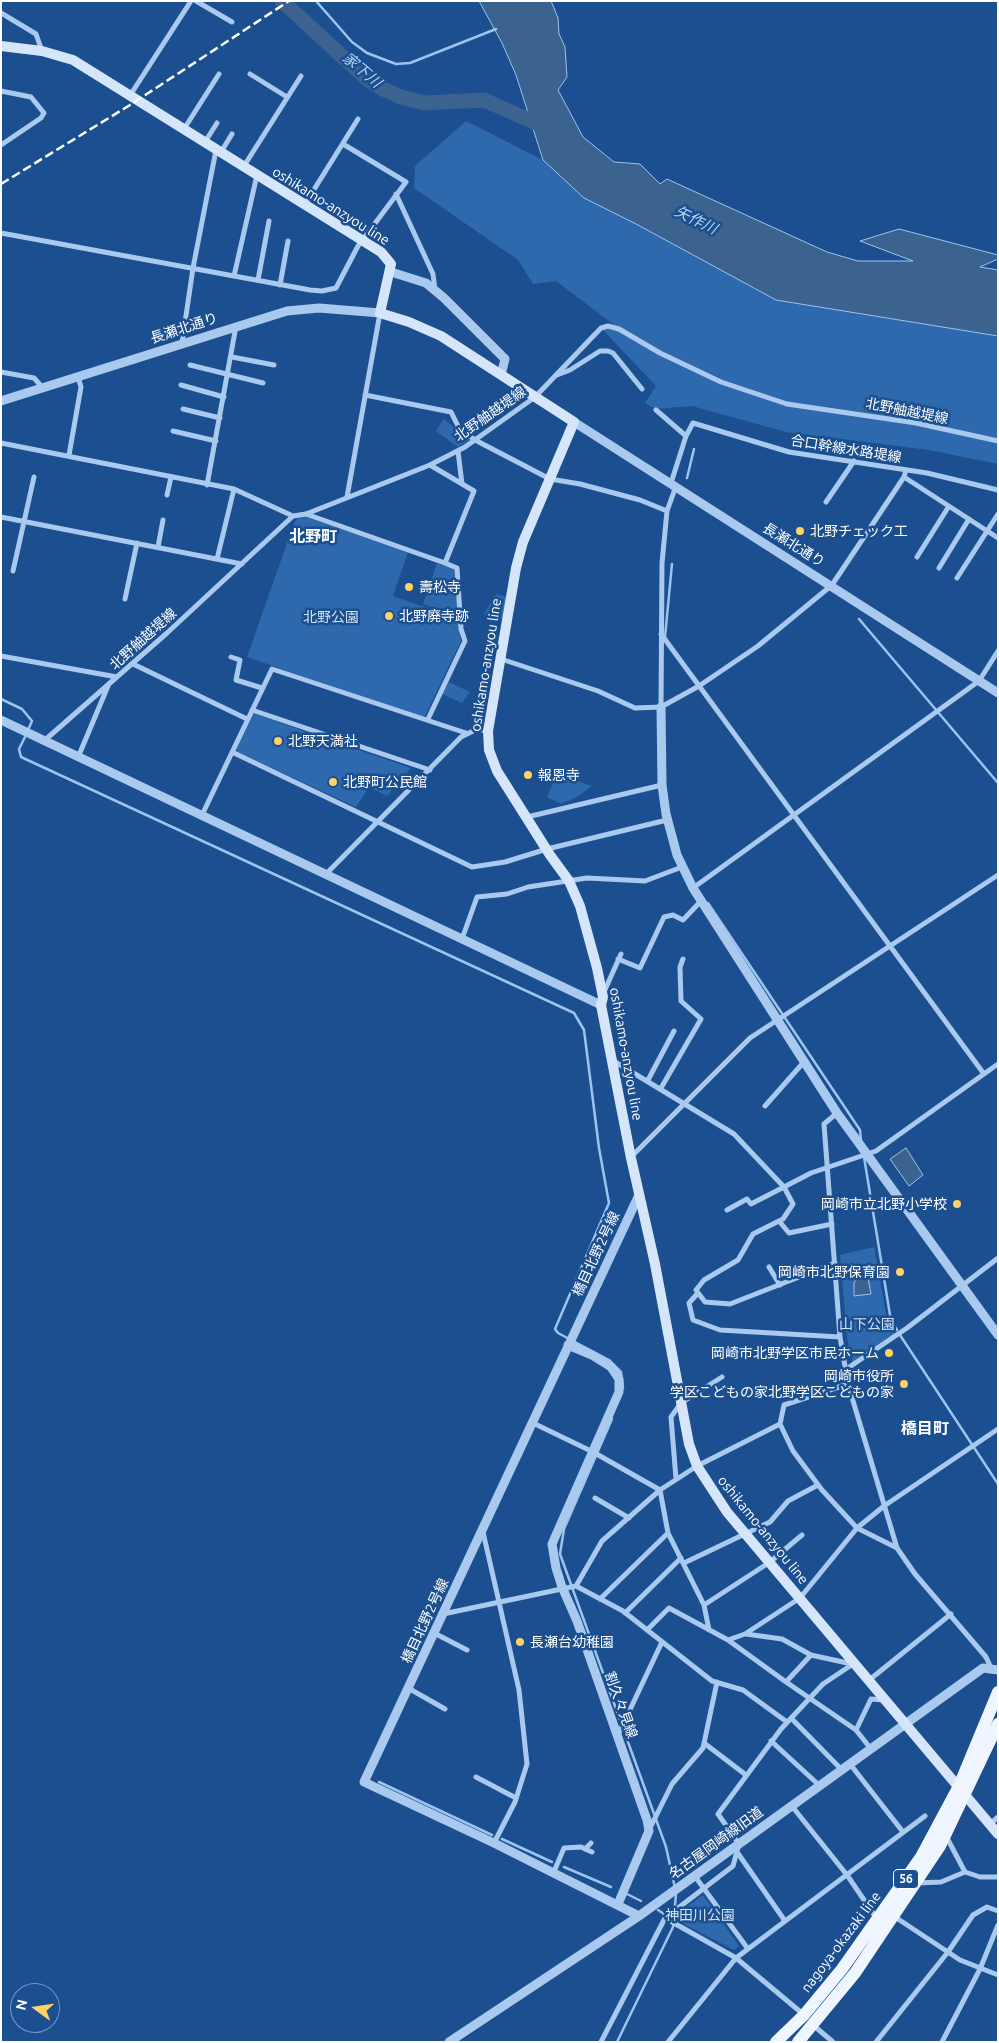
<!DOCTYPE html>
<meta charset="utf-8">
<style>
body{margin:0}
#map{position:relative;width:999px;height:2043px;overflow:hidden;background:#1b4f8f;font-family:Ubuntu,sans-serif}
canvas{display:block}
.frame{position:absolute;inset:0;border:2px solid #fff;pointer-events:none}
.north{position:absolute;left:10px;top:1983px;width:50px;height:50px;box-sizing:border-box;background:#1b4f8f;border:1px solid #7695bc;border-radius:50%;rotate:284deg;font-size:14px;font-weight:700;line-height:20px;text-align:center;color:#fff}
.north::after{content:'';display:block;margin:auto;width:18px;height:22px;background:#ffd166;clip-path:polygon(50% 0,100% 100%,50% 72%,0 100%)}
</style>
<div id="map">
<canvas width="999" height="2043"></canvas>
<div class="frame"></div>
<div class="north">N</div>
</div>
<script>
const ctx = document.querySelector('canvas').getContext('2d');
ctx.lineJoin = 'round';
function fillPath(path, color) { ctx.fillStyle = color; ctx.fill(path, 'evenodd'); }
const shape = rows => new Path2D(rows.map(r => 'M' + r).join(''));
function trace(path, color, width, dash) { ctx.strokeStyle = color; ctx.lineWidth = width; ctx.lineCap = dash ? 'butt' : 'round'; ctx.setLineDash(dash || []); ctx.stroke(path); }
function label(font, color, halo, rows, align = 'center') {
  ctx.font = font + ' Ubuntu,"Noto Sans JP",sans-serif'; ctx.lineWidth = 5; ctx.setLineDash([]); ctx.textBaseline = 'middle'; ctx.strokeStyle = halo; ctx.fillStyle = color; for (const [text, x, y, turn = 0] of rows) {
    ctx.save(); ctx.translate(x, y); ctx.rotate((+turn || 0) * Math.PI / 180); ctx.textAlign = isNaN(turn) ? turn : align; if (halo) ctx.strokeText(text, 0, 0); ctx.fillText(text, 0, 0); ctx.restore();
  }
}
fillPath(shape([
 [466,121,543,160,584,198,638,225,776,300,998,336,998,464,929,450,786,432,692,406,655,409,645,403,656,386,601,328,618,328,556,281,533,284,518,260,414,188,415,166],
 [444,419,459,431,475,437,458,447,436,431],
 [307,517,408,552,393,596,457,618,461,641,424,718,247,657,294,523,298,518],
 [437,563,455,569,458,616,423,604],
 [496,594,507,597,503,619,484,614],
 [449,682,470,692,462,703,442,694],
 [252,713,411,768,387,796,369,787,356,807,236,751],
 [557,774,592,786,577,797,561,804,547,797],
 [874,1247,887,1319,895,1334,853,1366,847,1338,840,1255],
 [703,1895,739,1946,734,1950,672,1918]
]), '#2e69ad');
const water = shape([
 [479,1,551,1,558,18,559,34,565,47,567,77,558,90,583,137,614,162,640,164,660,184,667,179,827,252,858,261,913,261,860,241,899,229,998,255,998,259,980,267,998,270,998,336,776,300,638,225,584,198,543,160,516,75,502,43,479,1],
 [906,1148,923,1175,909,1186,890,1159,906,1148],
 [860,1272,867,1272,871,1294,854,1296,854,1283,860,1272]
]);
fillPath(water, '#3c6290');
trace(water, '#9cc4f0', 1);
trace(shape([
 [316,1,352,42,367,53,396,64,410,63,496,29],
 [687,478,694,449],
 [859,619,998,783],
 [665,637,672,564],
 [1,699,22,709,32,721,28,730],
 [26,735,19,749,21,757,574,1013,584,1030,599,1148,609,1203,555,1329,558,1333,609,1360,621,1372,623,1388],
 [708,903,860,1130,861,1141],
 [864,1157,891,1321,897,1330],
 [900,1335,998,1484],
 [612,1419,564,1529,560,1554,666,1847,675,1888],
 [379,1782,492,1835],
 [502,1839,552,1862],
 [564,1867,611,1887],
 [627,1894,641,1901],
 [658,1910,664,1914],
 [617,2042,673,1927,676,1894]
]), '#9cc4f0', 2.5);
trace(shape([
 [282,1,367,79,381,88,401,97,424,103,484,100,543,126]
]), '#3c6290', 15);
trace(shape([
 [196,1,232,22],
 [1,13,36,34,42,51],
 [250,74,287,97],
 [1,91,31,97,44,113,41,118,1,145],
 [131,94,191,1],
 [184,129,219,74],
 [205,142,217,123],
 [221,152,232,134],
 [244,166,301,76],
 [396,194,433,274,435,290],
 [305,204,358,119],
 [1,233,310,290,322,291,336,288,358,246,406,182,343,144],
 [234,276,257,175],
 [258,280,269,221],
 [280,285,288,241],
 [182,343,193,268,216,150],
 [232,357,274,365],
 [190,365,263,383],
 [1,372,34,378,43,388],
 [557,375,570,370,600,351,608,351,613,353,642,389],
 [181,385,224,397],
 [365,395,451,412,459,428,475,440,550,479,580,484,640,500,667,511],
 [183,409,220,418],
 [656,410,686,436],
 [173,431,216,441],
 [1,443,234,489,293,516],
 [458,451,462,484],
 [69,455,81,387,78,377],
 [904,477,998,538],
 [671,483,686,436,693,423,789,452,927,473,998,490],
 [207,485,236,326],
 [167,495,171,477],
 [347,497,380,313],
 [826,502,854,461],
 [306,514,445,563],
 [1,517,242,564],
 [158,547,163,520],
 [917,557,949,506],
 [217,559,234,489],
 [939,568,969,519],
 [13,571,34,477],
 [957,578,998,514],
 [125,599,137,543],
 [661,634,984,1074],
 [1,656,117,677],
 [231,657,240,660,236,680,262,688],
 [501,659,598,691,635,708,661,707,699,686,758,646,832,585,904,477,906,470],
 [133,664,247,719],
 [661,707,662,563,667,511,676,486],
 [252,710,430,770],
 [428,719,465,641,461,629,457,568,445,563,474,491,430,465],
 [45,740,167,633,293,516,306,514,430,465,465,447,535,397,601,328,608,326,619,329,660,353,721,382,787,404,916,423,998,441],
 [232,752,472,867,505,862,547,849,667,820],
 [79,755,108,686],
 [202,815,272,669,466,733],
 [527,817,662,785],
 [326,874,461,737,477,729,488,731],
 [693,888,979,681,998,651],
 [462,939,477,897,507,894,528,887,587,878,645,881,682,867],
 [618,959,640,968,664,917,673,915,683,920,701,901],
 [604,992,621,954],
 [612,1060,734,1134,784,1187,811,1173,876,1151,998,1064],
 [648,1080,674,1031],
 [661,1088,701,1019,681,1001,680,967,683,959],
 [765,1106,803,1063],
 [837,1113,824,1124,840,1337,848,1384,897,1548,915,1574,986,1657,991,1668],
 [631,1157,750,1038,998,875],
 [727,1210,747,1199,751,1204,784,1187,793,1204,783,1219,753,1234,738,1260,704,1280,696,1290,705,1302,730,1304,835,1263],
 [779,1221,789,1233,832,1224],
 [769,1267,780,1285],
 [698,1293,689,1303,693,1320,720,1330,840,1337],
 [845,1370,907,1328,998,1258],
 [533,1423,593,1452,660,1490],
 [780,1424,784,1405,848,1384],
 [676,1479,671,1417,681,1403,722,1377],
 [660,1490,668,1533,704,1605,709,1630],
 [595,1498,629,1518],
 [483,1532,519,1690,527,1764,515,1802,494,1843],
 [684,1563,770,1522,788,1501,818,1485],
 [576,1586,602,1541,660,1490,697,1466,780,1424,793,1451,822,1490,857,1528,897,1548],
 [600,1599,668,1533],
 [704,1605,770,1562,802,1535],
 [625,1613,681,1558],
 [443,1614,576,1586,623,1611,712,1681,743,1690,787,1722],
 [647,1630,669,1608,728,1640,745,1634,800,1598,857,1528,884,1506,998,1429],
 [434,1633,467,1650],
 [746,1634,782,1639,811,1655,852,1664],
 [728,1640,786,1682,811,1655],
 [868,1681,951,1614],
 [786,1682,856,1730,871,1749],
 [408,1688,445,1709],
 [791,1718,842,1770],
 [856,1730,871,1699,883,1700],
 [618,1735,662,1642],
 [771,1741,820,1786],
 [704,1743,746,1775],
 [850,1764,903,1832],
 [476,1777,516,1798],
 [791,1805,847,1875,877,1919],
 [990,1824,998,1817],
 [650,1828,672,1784,703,1748,717,1682],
 [946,1836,965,1872],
 [585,1849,591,1843],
 [737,1852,785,1921],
 [553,1874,564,1848,581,1847,592,1852],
 [694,1875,748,1949],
 [917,1883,941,1882,965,1872,980,1877,998,1877],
 [895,1917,960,1960,998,1975],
 [665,1918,736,1958,803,2014],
 [813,2025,833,2042],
 [601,2042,665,1918,733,1866,739,1844,718,1814,781,1729,823,1684,853,1664],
 [668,2042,736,1958,925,1816],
 [876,2042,948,1952,973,1915,987,1907,998,1911],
 [942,2042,980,1969,998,1925]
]), '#a9c9ee', 5);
trace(shape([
 [391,272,426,283,444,298,505,359,501,375],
 [1,401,287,311,319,308,380,313],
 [574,422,998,693],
 [661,707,662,785,666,814,677,855,693,888,837,1113,998,1335],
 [1,720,601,1005],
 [568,1345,592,1355,611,1367,619,1379,619,1392,552,1544,556,1568,562,1587,577,1621,647,1820,649,1831,618,1904],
 [639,1916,494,1843,364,1782,639,1195],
 [449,2042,639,1916,983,1668,998,1670]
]), '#a9c9ee', 9);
trace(shape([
 [1,46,42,51,73,60,381,252,391,264,380,313,409,322,441,336,574,422,523,542,516,568,488,731,489,750,497,771,550,855,569,881,580,906,597,968,603,997,601,1005,631,1158,655,1264,689,1444,697,1466,727,1512,998,1834]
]), '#d6e6fa', 10);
trace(shape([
 [776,2042,804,2015,842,1969,921,1857,959,1786,998,1692],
 [798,2042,855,1973,940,1846,998,1724]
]), '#f0f6ff', 12);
trace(shape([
 [1,184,130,105,289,1]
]), '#fff', 2.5, [9, 4]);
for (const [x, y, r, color] of [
 [800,531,5,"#ffd166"],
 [409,587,5,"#ffd166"],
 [389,616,5,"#ffd166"],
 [278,741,5,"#ffd166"],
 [528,775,5,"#ffd166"],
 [333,782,5,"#ffd166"],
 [957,1204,5,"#ffd166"],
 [900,1272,5,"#ffd166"],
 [889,1353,5,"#ffd166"],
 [904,1384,5,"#ffd166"],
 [520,1642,5,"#ffd166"]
]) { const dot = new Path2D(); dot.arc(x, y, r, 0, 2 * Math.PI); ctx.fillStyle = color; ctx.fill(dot); trace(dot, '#1b4f8f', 2); }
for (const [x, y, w] of [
 [906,1879,25]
]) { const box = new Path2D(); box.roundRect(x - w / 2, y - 9.5, w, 19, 4); ctx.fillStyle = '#1b4f8f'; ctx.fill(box); trace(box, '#fff', 1); }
label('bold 12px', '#fff', null, [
 ["56",906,1879]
]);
label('14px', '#fff', '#1b4f8f', [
 ["oshikamo-anzyou line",331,206,32],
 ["長瀬北通り",184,328,-18],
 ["北野舳越堤線",907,411,11],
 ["北野舳越堤線",490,414,-35],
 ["合口幹線水路堤線",846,449,9],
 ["長瀬北通り",794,545,32],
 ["北野舳越堤線",143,639,-42],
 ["oshikamo-anzyou line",486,665,-81],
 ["oshikamo-anzyou line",626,1054,80],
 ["橋目北野2号線",596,1254,-65],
 ["oshikamo-anzyou line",763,1530,51],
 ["橋目北野2号線",425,1621,-65],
 ["割久々見線",621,1705,70],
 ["名古屋岡崎線旧道",716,1843,-36],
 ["nagoya-okazaki line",841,1942,-53]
]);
label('14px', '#fff', '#1b4f8f', [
 ["北野チェック工",810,531],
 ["壽松寺",419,587],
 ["北野廃寺跡",399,616],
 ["北野天満社",288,741],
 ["報恩寺",538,775],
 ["北野町公民館",343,782],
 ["岡崎市立北野小学校",947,1204,"right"],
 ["岡崎市北野保育園",890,1272,"right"],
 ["岡崎市北野学区市民ホーム",879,1353,"right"],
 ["岡崎市役所",894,1376,"right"],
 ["学区こどもの家北野学区こどもの家",894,1392,"right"],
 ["長瀬台幼稚園",530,1642]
], 'left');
label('14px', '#cfe3fa', '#1b4f8f', [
 ["北野公園",331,617],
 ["山下公園",867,1324],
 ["神田川公園",700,1915]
]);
label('italic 15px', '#b5d3f5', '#1b4f8f', [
 ["家下川",362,70,40],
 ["矢作川",696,220,26]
]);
label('bold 16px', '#fff', '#1b4f8f', [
 ["北野町",313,537],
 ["橋目町",925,1429]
]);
</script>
